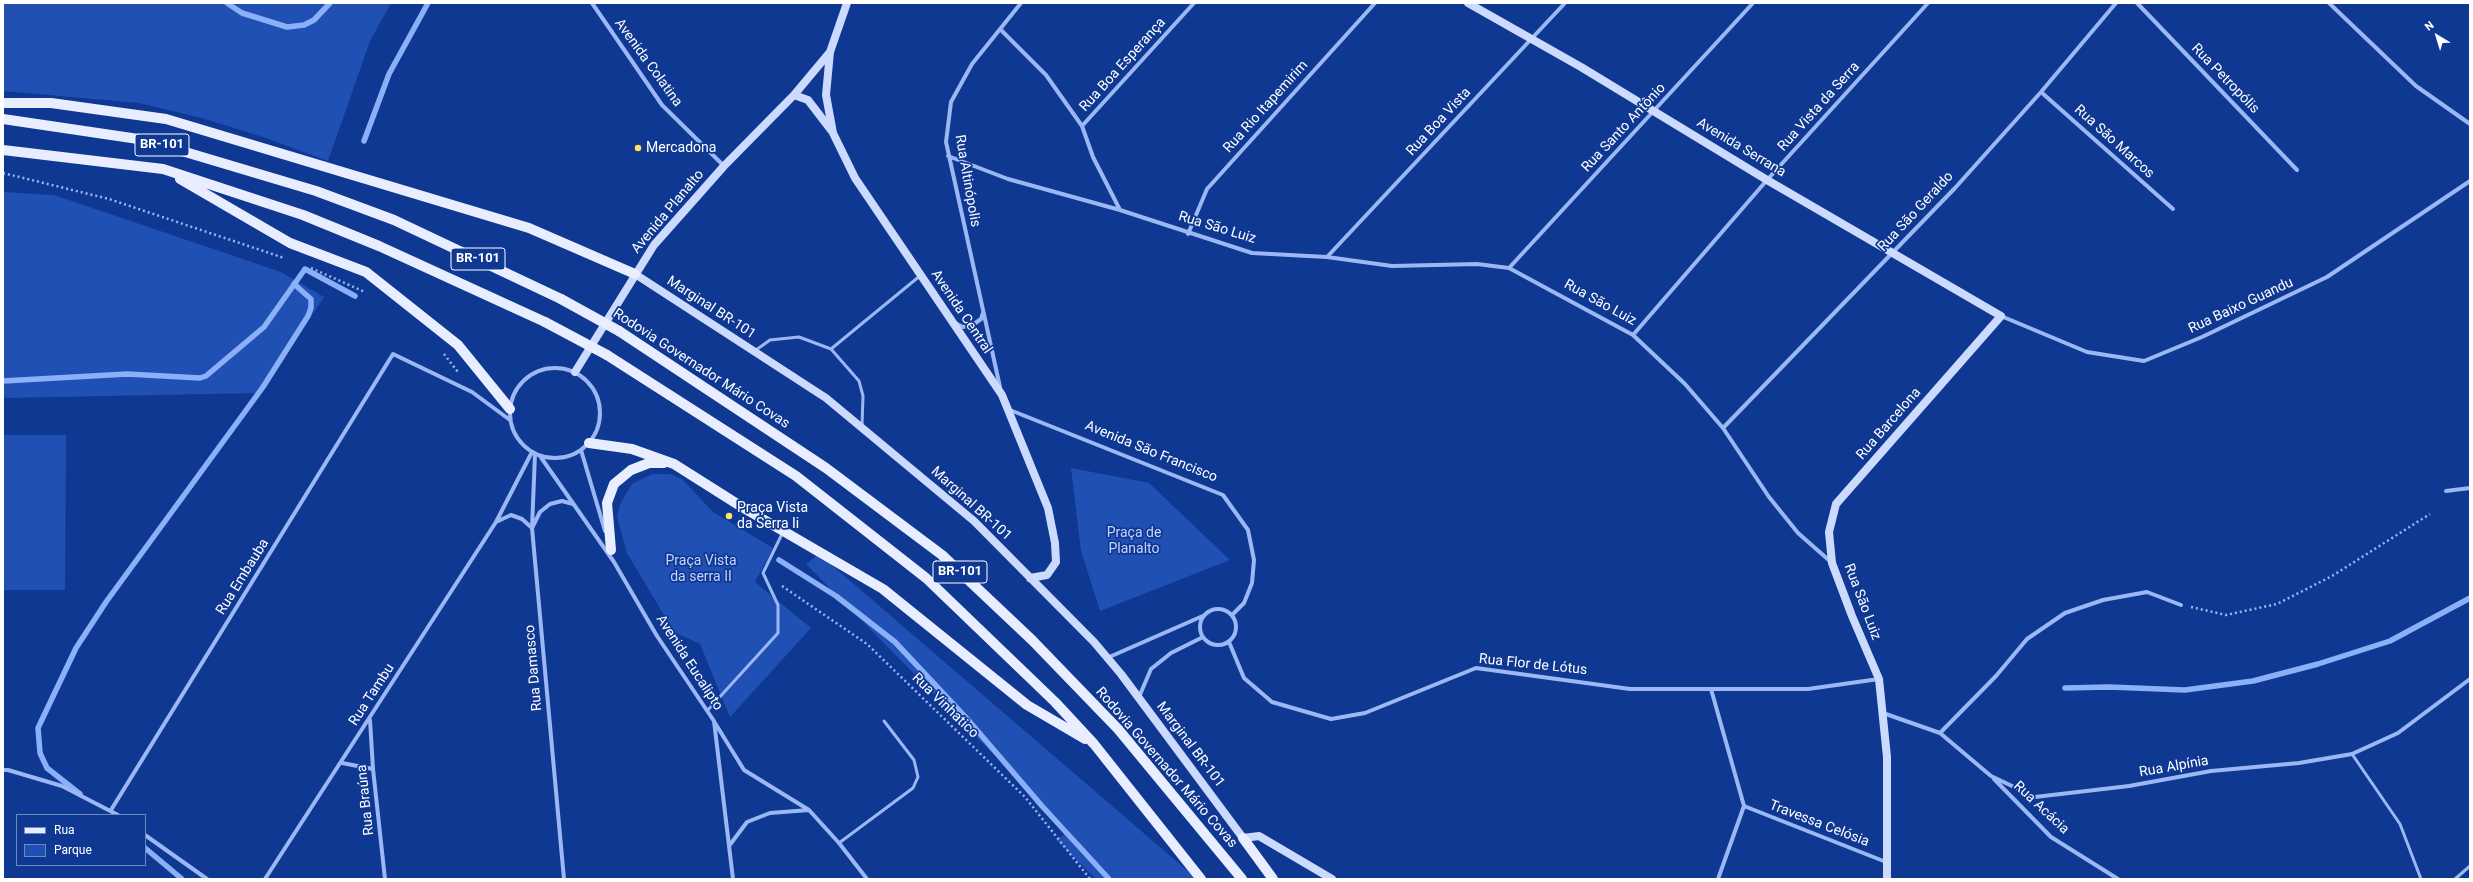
<!DOCTYPE html>
<meta charset="utf-8">
<style>
body{margin:0}
#map{position:relative;width:2473px;height:882px;overflow:hidden;background:#0f3893;font-family:Roboto,sans-serif}
canvas{display:block}
.frame{position:absolute;inset:0;border:4px solid #fff;pointer-events:none}
.legend{position:absolute;left:16px;top:814px;width:130px;height:52px;box-sizing:border-box;background:#0f3893;border:1px solid #6f88be;margin:0;padding:5px 7px;list-style:none;font-size:12px;color:#fff}
.legend li{display:flex;align-items:center;gap:8px;height:20px}
.legend b{width:20px;border:1px solid #6f88be}
.north{position:absolute;left:2417px;top:16px;width:40px;height:40px;-webkit-text-stroke:3px #0f3893;paint-order:stroke;rotate:322deg;font-size:11px;font-weight:700;line-height:16px;text-align:center;color:#fff}
.north::after{content:'';display:block;margin:auto;width:14px;height:18px;background:#fff;clip-path:polygon(50% 0,100% 100%,50% 72%,0 100%)}
</style>
<div id="map">
<canvas width="2473" height="882"></canvas>
<div class="frame"></div>
<ul class="legend">
<li><b style="height:5px;background:#e8eeff"></b>Rua</li>
<li><b style="height:11px;background:#2050b3"></b>Parque</li>
</ul>
<div class="north">N</div>
</div>
<script>
const ctx = document.querySelector('canvas').getContext('2d');
ctx.lineJoin = 'round';
function fillPath(path, color) { ctx.fillStyle = color; ctx.fill(path, 'evenodd'); }
const shape = rows => new Path2D(rows.map(r => 'M' + r).join(''));
function trace(path, color, width, dash) { ctx.strokeStyle = color; ctx.lineWidth = width; ctx.lineCap = dash ? 'butt' : 'round'; ctx.setLineDash(dash || []); ctx.stroke(path); }
function label(font, color, halo, rows, align = 'center') {
  ctx.font = font + ' Roboto,sans-serif'; ctx.lineWidth = 3.5; ctx.setLineDash([]); ctx.textBaseline = 'middle'; ctx.strokeStyle = halo; ctx.fillStyle = color; for (const [text, x, y, turn = 0] of rows) {
    ctx.save(); ctx.translate(x, y); ctx.rotate((+turn || 0) * Math.PI / 180); ctx.textAlign = isNaN(turn) ? turn : align; if (halo) ctx.strokeText(text, 0, 0); ctx.fillText(text, 0, 0); ctx.restore();
  }
}
fillPath(shape([
 [3,3,391,3,370,41,328,161,266,138,202,118,139,103,3,91],
 [3,192,54,195,281,272,324,297,260,393,3,398],
 [3,435,66,435,65,590,3,590],
 [1071,468,1149,483,1230,560,1100,611,1081,551],
 [652,474,670,474,682,479,713,512,773,548,755,582,811,628,730,717,700,644,674,632,627,553,617,517,621,502,632,484],
 [819,554,1197,879,1096,879,1056,840,1069,831,806,564]
]), '#2050b3');
trace(shape([
 [227,3,242,13,287,27,304,25,314,20,330,3],
 [364,141,389,74,428,3],
 [3,381,127,374,200,378,206,376,264,327,305,269,355,296],
 [779,560,836,596,895,642,969,721,1042,806,1109,879],
 [2065,688,2109,687,2185,690,2253,681,2318,664,2390,641,2470,598],
 [80,794,47,768,40,753,38,728,76,648,106,602,263,387,308,316,311,308,311,299,294,284],
 [145,848,182,879]
]), '#8cb0f8', 5.5);
trace(shape([
 [3,173,109,199,284,258],
 [311,268,365,292],
 [444,354,458,372],
 [782,586,867,644,1025,797,1090,879],
 [2191,607,2226,615,2277,604,2332,576,2430,514]
]), '#9bb8f4', 2.5, [2, 3]);
trace(shape([
 [831,349,921,275],
 [756,350,770,340,799,337,831,349,859,381,863,396,862,426],
 [707,711,778,633,778,605,763,573,783,532],
 [2352,754,2400,824,2421,879],
 [839,843,913,788,918,777,914,760,884,721],
 [2455,879,2470,866]
]), '#9bb8f4', 3);
trace(shape([
 [592,3,662,105,724,166],
 [2137,3,2297,170],
 [2329,3,2416,86,2470,124],
 [1000,29,1046,75,1082,126],
 [2041,92,2173,209],
 [948,156,1008,179,1120,210,1252,253,1327,257,1392,266,1477,264,1509,268,1633,335,1685,384,1723,428,1769,497,1798,533,1831,562],
 [1120,210,1093,157,1082,126,1194,3],
 [1188,234,1207,189,1375,3],
 [1327,257,1565,3],
 [1509,268,1753,3],
 [2001,316,2087,352,2144,361,2202,337,2327,277,2470,181],
 [955,323,963,327,974,324,981,319,983,313],
 [1633,335,1767,180,1928,3],
 '510 413a45 45 0 1 1 90 0a45 45 0 1 1-90 0Z',
 [1000,387,946,142,951,102,972,64,1021,3],
 [1010,410,1223,495,1248,530,1254,560,1252,583,1244,603,1232,615],
 [1723,428,1955,188,2041,92,2116,3],
 [581,450,605,531],
 [535,454,532,528,564,879],
 [540,456,614,562,657,636,714,721,733,879],
 [2446,491,2470,488],
 [496,522,511,515,522,519,532,528,540,512,550,504,562,501,573,504],
 '1200 627a18 18 0 1 1 36 0a18 18 0 1 1-36 0Z',
 [1229,642,1244,678,1272,702,1331,719,1365,713,1476,668,1630,689,1808,689,1879,679],
 [1107,658,1205,615],
 [1711,689,1744,806,1718,879],
 [1139,697,1151,669,1171,653,1203,637],
 [1883,713,1940,733,1991,776,2035,797,2129,786,2211,771,2299,763,2352,754,2398,733,2470,679],
 [370,720,373,769,385,879],
 [715,723,744,770,809,810,839,843,867,879],
 [1940,733,1996,676,2027,639,2065,613,2103,600,2147,592,2181,605],
 [342,763,373,769],
 [3,770,8,770,62,786,118,815],
 [1994,779,2051,837,2118,879],
 [1744,806,1886,862],
 [111,810,393,354,472,392,510,420],
 [145,835,207,879],
 [729,846,747,822,770,813,809,810],
 [265,879,496,522,532,452]
]), '#9bb8f4', 4);
trace(shape([
 [1468,3,1581,67,1767,180,2001,316,1836,504,1829,532,1832,563,1852,616,1879,679,1887,757,1887,879],
 [830,52,826,95,833,133,855,178,1002,395,1048,508,1055,543,1056,562,1047,575,1030,578],
 [794,95,808,100,831,130],
 [635,274,826,398,974,521,1094,642,1121,674,1243,838,1259,836,1332,879],
 [575,372,654,245,724,166,794,95,830,52,847,3]
]), '#cbdafd', 8);
trace(shape([
 [3,103,51,103,166,119,529,228,635,274],
 [3,119,145,140,316,191,394,220,561,299],
 [3,150,163,169,303,215,379,246,545,322],
 [180,179,290,243,366,272,458,345,510,409],
 [619,331,826,468,942,555,1032,640,1118,729,1242,879],
 [607,355,796,476,926,578,1055,702,1094,744,1201,879],
 [589,443,632,449,674,464,742,507,883,589,1027,705,1085,739],
 [611,550,607,503,614,484,631,470,649,463,664,463],
 [1243,838,1273,879]
]), '#e8eeff', 10);
trace(shape([
 [561,299,619,331],
 [545,322,607,355]
]), '#e8eeff', 10);
for (const [x, y, r, color] of [
 [638,148,4,"#ffe55e"],
 [729,516,4,"#ffe55e"]
]) { const dot = new Path2D(); dot.arc(x, y, r, 0, 2 * Math.PI); ctx.fillStyle = color; ctx.fill(dot); trace(dot, '#0f3893', 1.5); }
for (const [x, y, w] of [
 [162,145,54],
 [478,259,54],
 [960,572,54]
]) { const box = new Path2D(); box.roundRect(x - w / 2, y - 11, w, 22, 3); ctx.fillStyle = '#0f3893'; ctx.fill(box); trace(box, '#fff', 1); }
label('bold 13px', '#fff', null, [
 ["BR-101",162,145],
 ["BR-101",478,259],
 ["BR-101",960,572]
]);
label('14px', '#fff', '#0f3893', [
 ["Avenida Colatina",648,63,54],
 ["Rua Boa Esperança",1123,65,-48],
 ["Rua Petropólis",2225,79,46],
 ["Rua Rio Itapemirim",1266,107,-48],
 ["Rua Vista da Serra",1819,107,-48],
 ["Rua Boa Vista",1439,122,-47],
 ["Rua Santo Antônio",1624,128,-47],
 ["Rua São Marcos",2114,142,42],
 ["Avenida Serrana",1741,148,31],
 ["Rua Altinópolis",967,181,80],
 ["Avenida Planalto",668,212,-50],
 ["Rua São Geraldo",1916,212,-47],
 ["Rua São Luiz",1217,228,17],
 ["Rua São Luiz",1600,303,29],
 ["Rua Baixo Guandu",2241,306,-25],
 ["Marginal BR-101",711,308,33],
 ["Avenida Central",961,312,56],
 ["Rodovia Governador Mário Covas",701,369,33],
 ["Rua Barcelona",1889,424,-49],
 ["Avenida São Francisco",1151,452,22],
 ["Marginal BR-101",971,504,42],
 ["Rua Embauba",243,577,-58],
 ["Rua São Luiz",1862,602,69],
 ["Avenida Eucalipto",689,663,57],
 ["Rua Flor de Lótus",1533,665,6],
 ["Rua Damasco",534,668,-95],
 ["Rua Tambu",372,695,-57],
 ["Rua Vinhatico",945,706,44],
 ["Marginal BR-101",1190,745,53],
 ["Rua Alpínia",2174,767,-10],
 ["Rodovia Governador Mário Covas",1166,768,49],
 ["Rua Braúna",366,800,-96],
 ["Rua Acácia",2041,808,43],
 ["Travessa Celósia",1819,824,21]
]);
label('14px', '#fff', '#0f3893', [
 ["Mercadona",646,148],
 ["Praça Vista",737,508],
 ["da Serra Ii",737,524]
], 'left');
label('14px', '#c3d6fe', '#0f3893', [
 ["Praça de",1134,533],
 ["Planalto",1134,549],
 ["Praça Vista",701,561],
 ["da serra II",701,577]
]);
</script>
